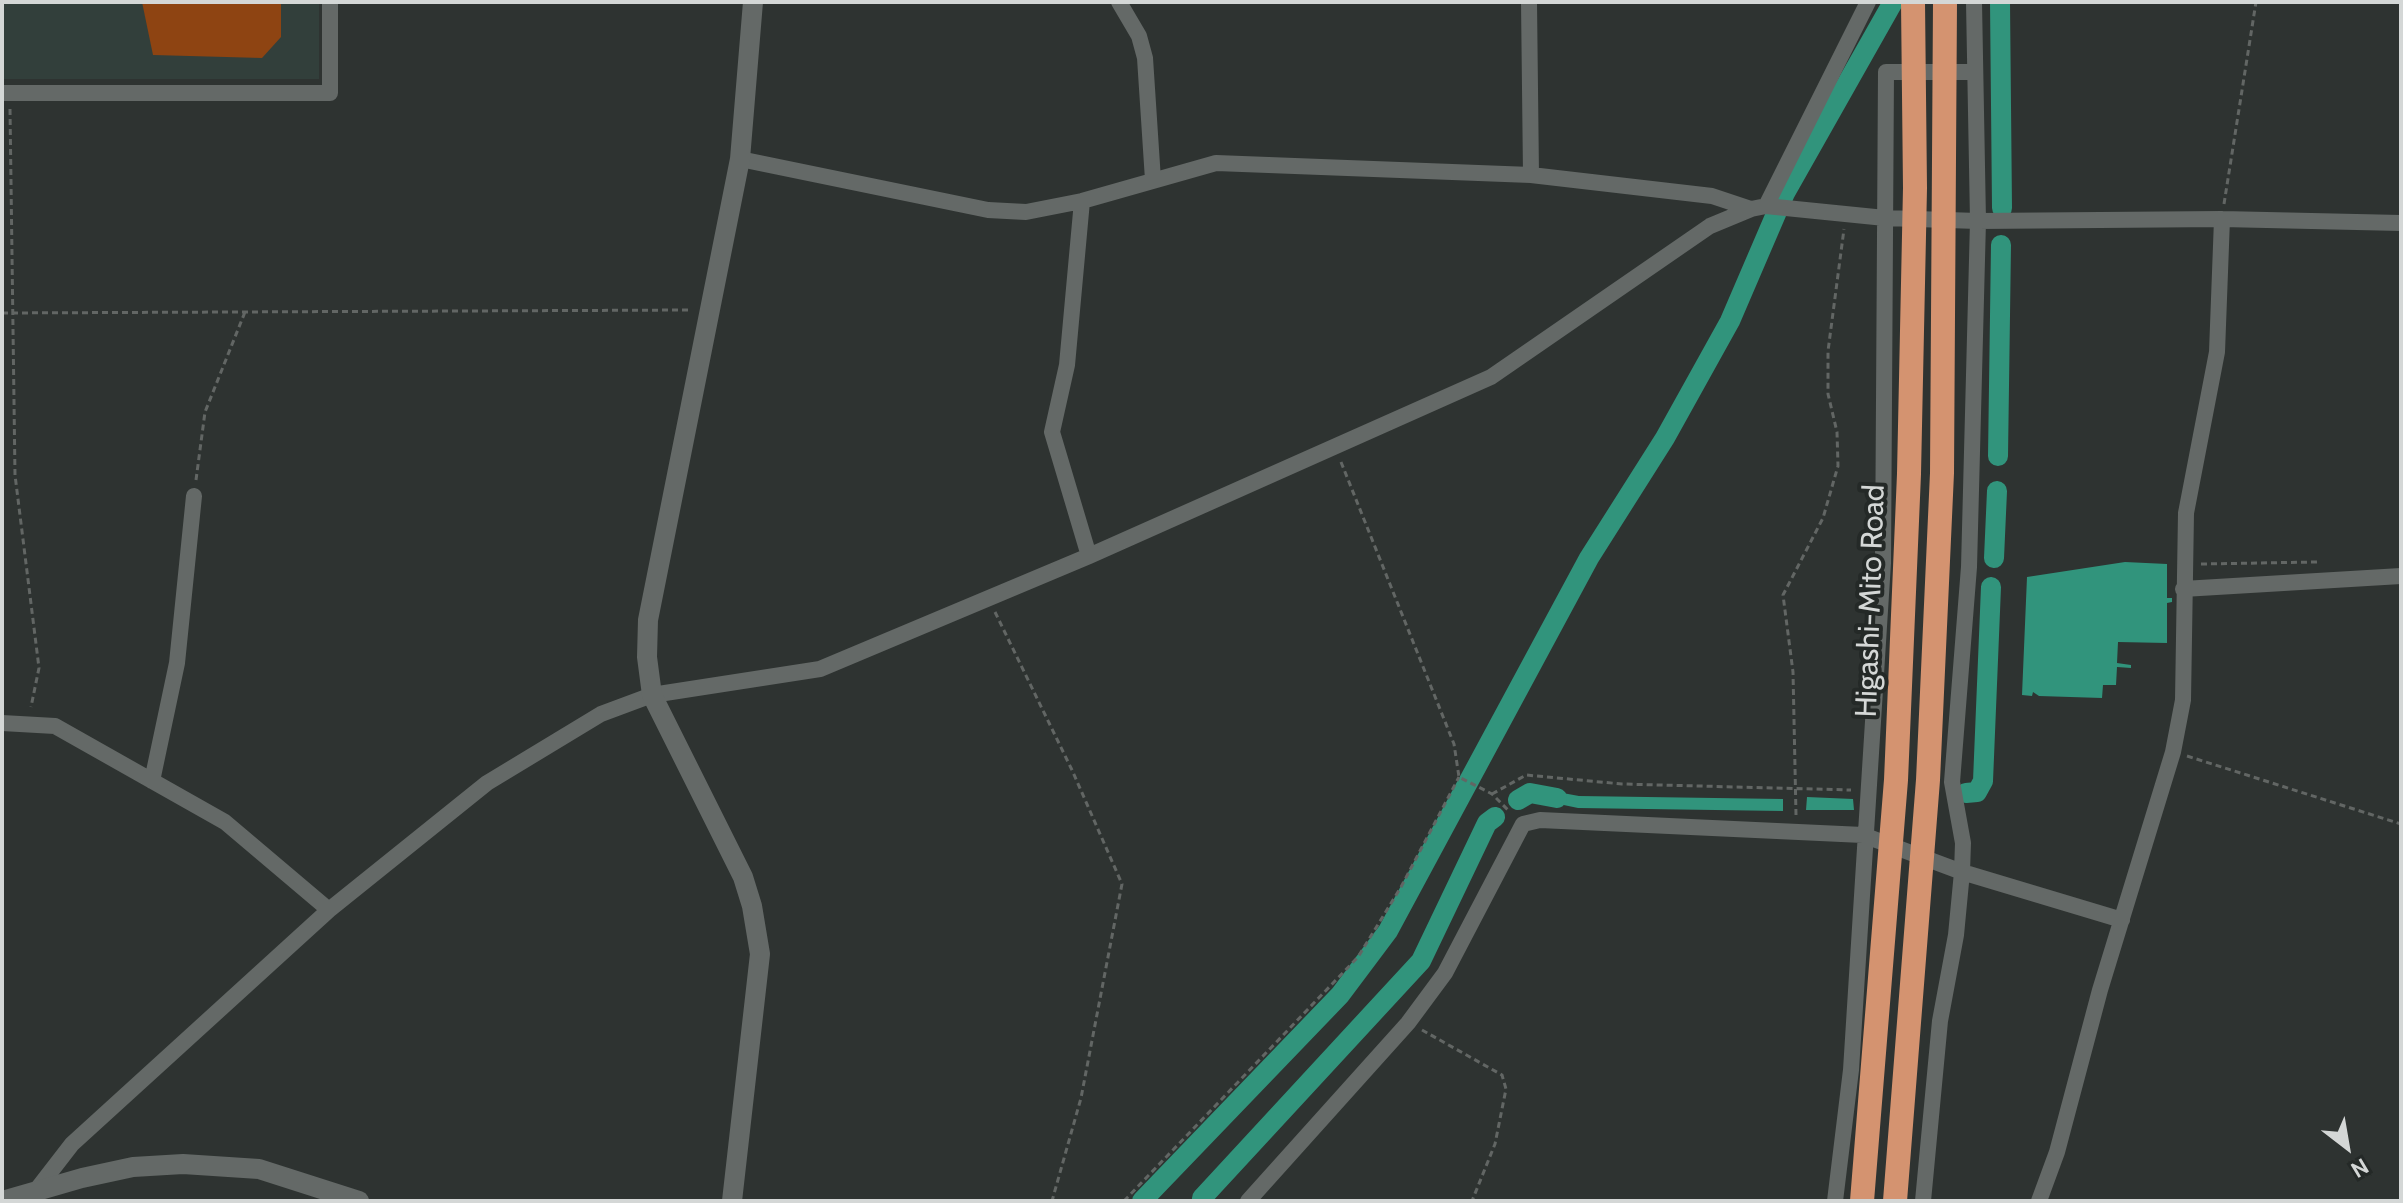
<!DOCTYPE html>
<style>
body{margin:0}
#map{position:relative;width:2403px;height:1203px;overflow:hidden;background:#2e3331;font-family:Cabin,sans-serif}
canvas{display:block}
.frame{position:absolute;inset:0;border:4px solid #d4d7d6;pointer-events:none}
.north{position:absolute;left:2307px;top:1107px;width:80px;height:80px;-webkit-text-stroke:6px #242927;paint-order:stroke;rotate:149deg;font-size:22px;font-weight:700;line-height:32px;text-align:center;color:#d4d7d6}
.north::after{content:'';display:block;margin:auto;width:28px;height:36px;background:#d4d7d6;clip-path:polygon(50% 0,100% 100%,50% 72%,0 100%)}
</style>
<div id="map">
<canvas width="2403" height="1203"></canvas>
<div class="frame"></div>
<div class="north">N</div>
</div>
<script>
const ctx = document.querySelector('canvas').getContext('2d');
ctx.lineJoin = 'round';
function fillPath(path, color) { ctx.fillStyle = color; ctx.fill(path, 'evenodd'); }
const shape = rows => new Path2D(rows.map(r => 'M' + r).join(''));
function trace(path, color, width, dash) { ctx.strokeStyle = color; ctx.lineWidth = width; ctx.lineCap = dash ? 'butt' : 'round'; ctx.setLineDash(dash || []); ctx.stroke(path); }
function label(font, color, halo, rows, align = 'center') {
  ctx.font = font + ' Cabin,sans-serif'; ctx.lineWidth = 8; ctx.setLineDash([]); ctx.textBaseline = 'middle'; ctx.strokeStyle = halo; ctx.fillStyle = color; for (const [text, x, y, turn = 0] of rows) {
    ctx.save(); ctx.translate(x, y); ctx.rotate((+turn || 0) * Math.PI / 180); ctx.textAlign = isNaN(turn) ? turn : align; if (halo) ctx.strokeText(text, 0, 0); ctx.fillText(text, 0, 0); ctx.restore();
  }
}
fillPath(shape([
 [2,2,319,2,319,79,2,79]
]), '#323f3b');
fillPath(shape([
 [142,2,281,2,281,37,262,58,153,55]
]), '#8e4412');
fillPath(shape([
 [2125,562,2167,564,2167,598,2172,598,2172,602,2167,603,2167,643,2118,642,2117,663,2131,665,2131,668,2117,667,2116,685,2103,685,2102,698,2039,696,2033,692,2032,696,2022,695,2027,577],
 [1530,787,1579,796,1783,799,1783,811,1578,808,1530,798],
 [1807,797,1853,799,1854,810,1806,810]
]), '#31947c');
trace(shape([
 [2000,2,2002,208],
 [1998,456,2001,245],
 [1994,558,1997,491],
 [1966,793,1977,792,1983,781,1991,587],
 [1518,800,1530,793,1557,798],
 [1202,1198,1421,961,1487,823,1495,817],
 [1142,1201,1340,995,1388,931,1589,558,1665,438,1730,321,1785,193,1893,2]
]), '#31947c', 20);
trace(shape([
 [10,109,15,475,39,668,31,707],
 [2224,204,2256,2],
 [2,313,690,310],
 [1341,462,1454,744,1459,777,1492,794,1510,812],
 [196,480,205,412,245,312],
 [2201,564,2317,562],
 [995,612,1072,770,1122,884,1081,1098,1052,1201],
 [2187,756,2401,824],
 [1492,794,1526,775,1622,784,1851,790],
 [1796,815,1793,672,1783,595,1823,518,1838,466,1837,432,1828,394,1828,351,1844,229],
 [1422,1030,1502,1075,1506,1089,1495,1144,1472,1201],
 [1124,1201,1358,957,1401,887,1459,777]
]), '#626664', 3, [6, 4]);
trace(shape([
 [1119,2,1139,36,1145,58,1153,180],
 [1529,2,1531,175],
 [2,93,330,93,330,2],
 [740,159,988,210,1026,212,1082,201,1216,163,1531,175,1712,196,1751,209],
 [1082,201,1067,365,1052,432,1089,556],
 [1766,206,1868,2],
 [2183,589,2401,576],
 [2,723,55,726,225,822,329,910],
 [152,781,177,663,194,496],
 [38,1188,72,1144,329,910,487,783,601,714,652,695,820,669,1089,556,1491,377,1710,226,1751,209,1766,206,1885,218,1978,221,2222,219,2401,223],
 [1248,1201,1408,1023,1445,973,1523,824,1540,820,1863,835,1962,872,2122,920],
 [1835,1201,1851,1070,1883,563,1886,72,1975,72],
 [1923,1201,1940,1021,1956,935,1962,872,1963,843,1952,782,1969,567,1978,221,1974,2],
 [2039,1201,2057,1152,2100,990,2173,752,2183,700,2186,513,2217,352,2222,219]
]), '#646967', 16);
trace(shape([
 [732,1201,760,954,752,906,743,877,652,695,647,657,648,620,740,159,753,2]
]), '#646967', 20);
trace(shape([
 [2,1201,82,1178,133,1167,183,1164,259,1169,359,1201]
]), '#646967', 20);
trace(shape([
 [1862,1201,1896,780,1909,474,1915,188,1913,2],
 [1895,1201,1928,780,1942,473,1945,2]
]), '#d49370', 24);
label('30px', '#d4d7d6', '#242927', [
 ["Higashi-Mito Road",1871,601,-88]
]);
</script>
